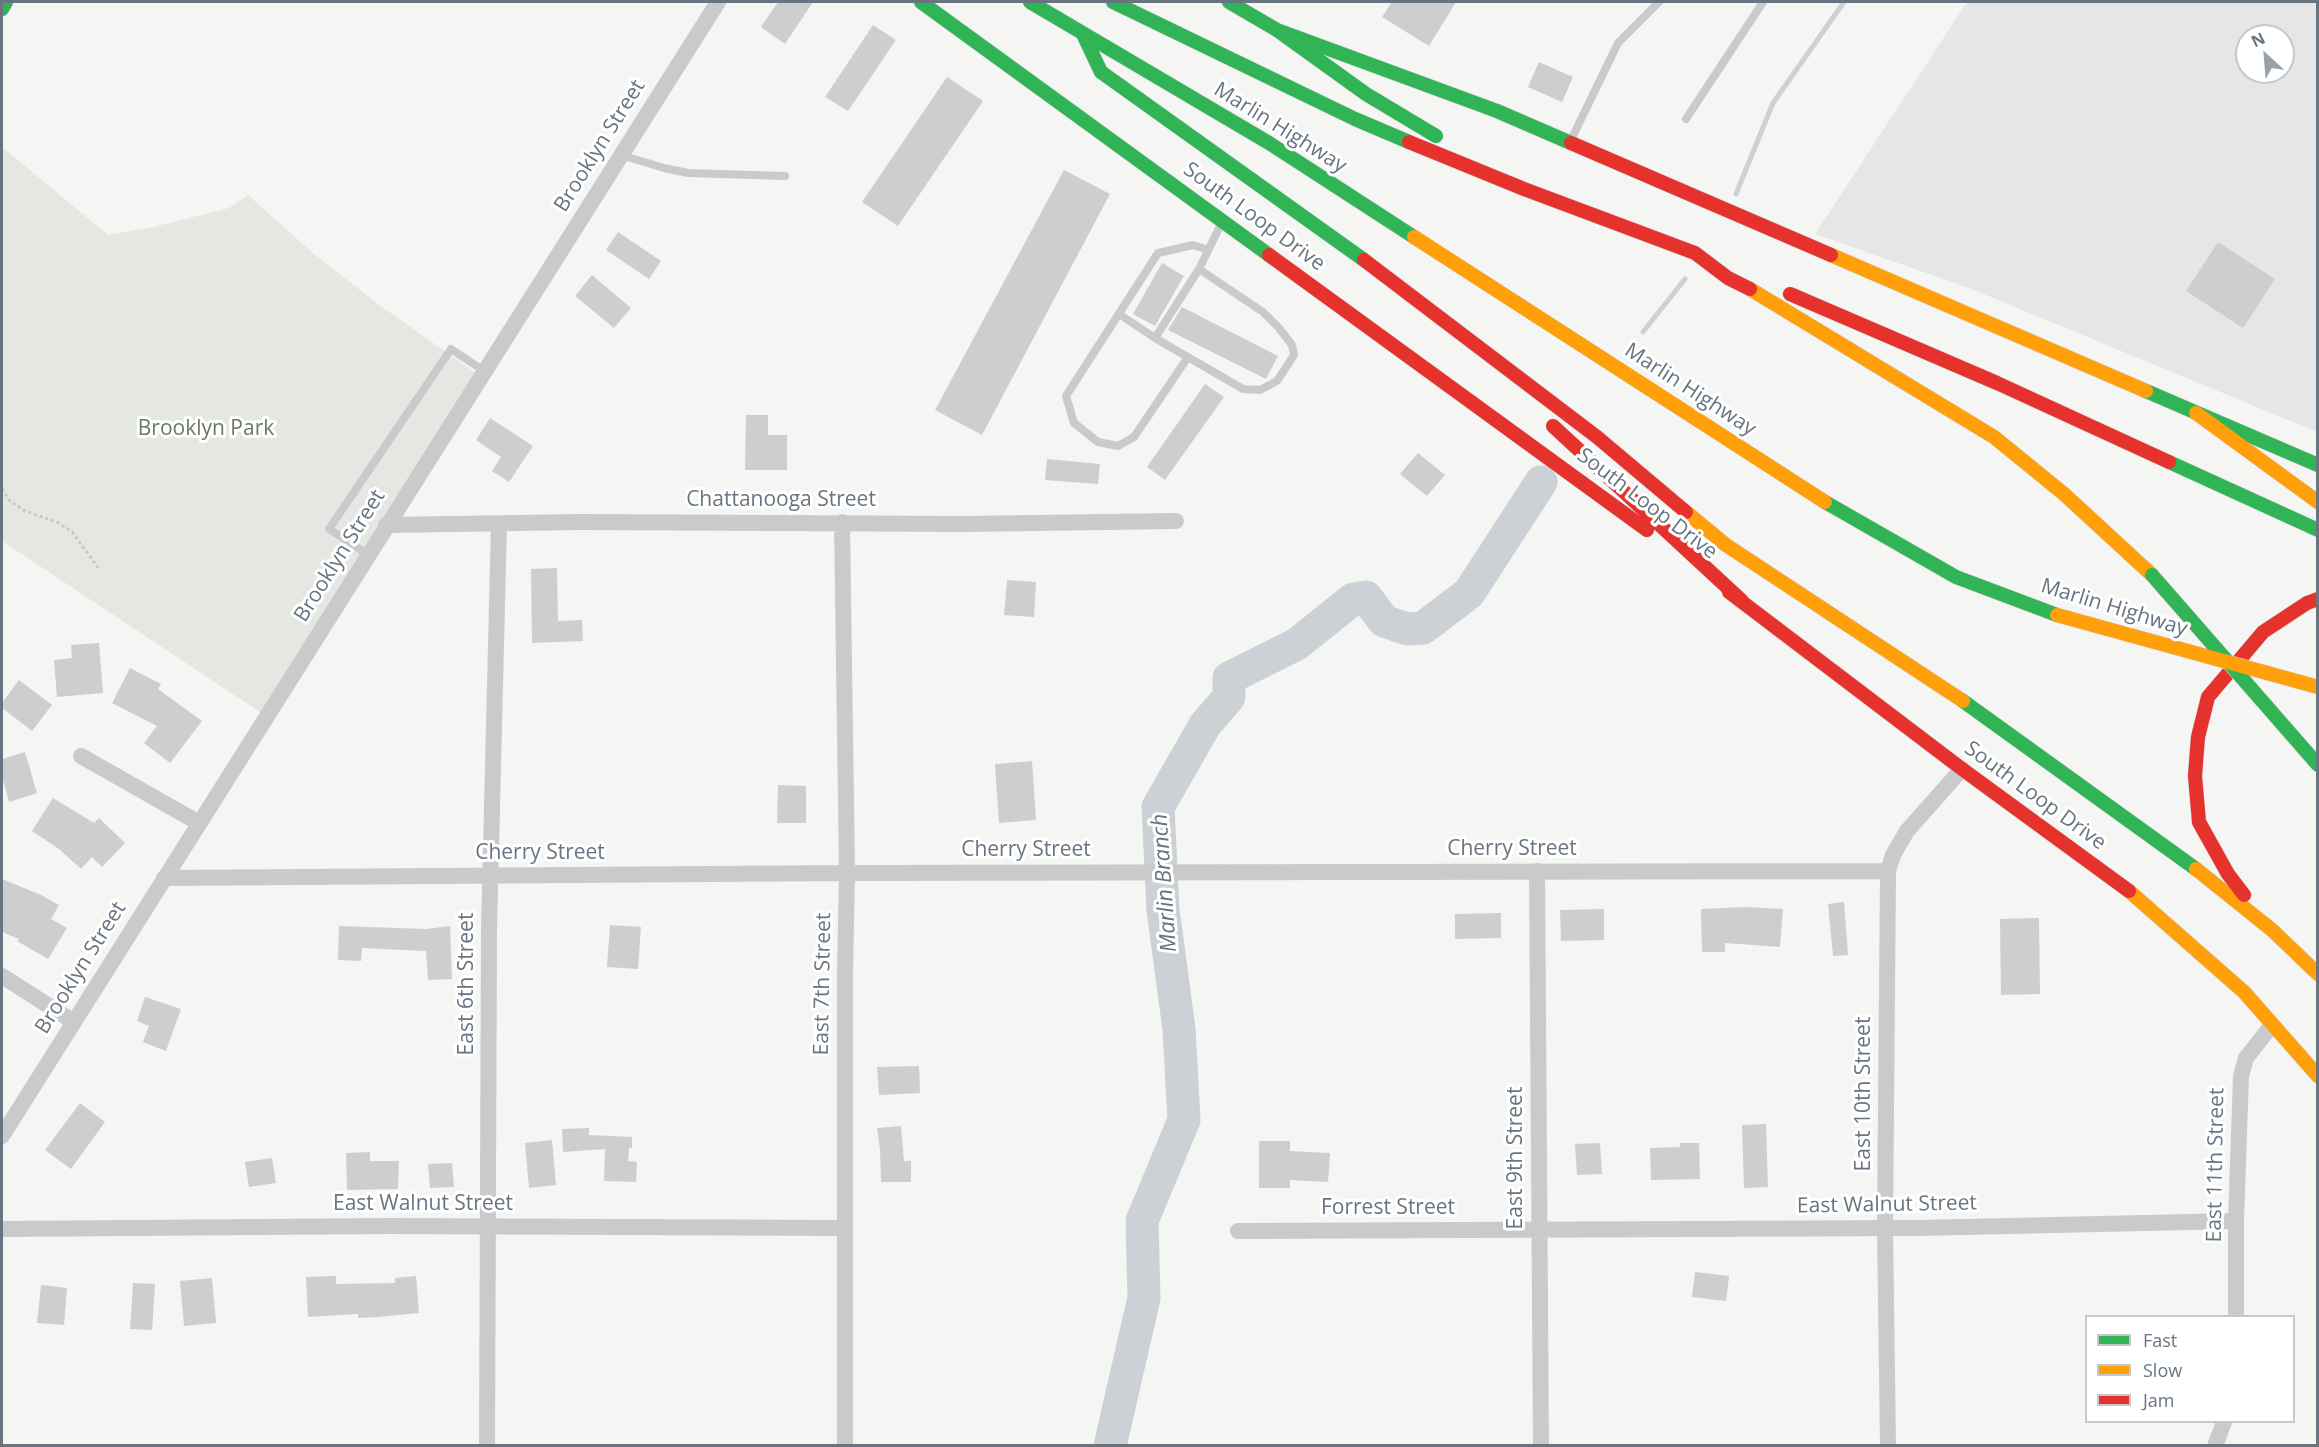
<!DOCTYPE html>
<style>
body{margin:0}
#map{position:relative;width:2319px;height:1447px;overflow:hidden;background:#f5f5f4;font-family:"Open Sans",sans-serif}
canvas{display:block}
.frame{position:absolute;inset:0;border:3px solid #687581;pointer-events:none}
.legend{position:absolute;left:2085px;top:1315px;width:210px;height:108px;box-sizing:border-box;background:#fff;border:2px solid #c3c8cd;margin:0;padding:8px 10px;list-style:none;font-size:18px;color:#687581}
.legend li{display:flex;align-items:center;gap:12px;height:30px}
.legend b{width:30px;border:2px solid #c3c8cd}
.north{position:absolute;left:2235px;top:24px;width:60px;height:60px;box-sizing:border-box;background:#fff;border:2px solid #c3c8cd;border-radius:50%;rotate:334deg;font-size:16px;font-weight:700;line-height:24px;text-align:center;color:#687581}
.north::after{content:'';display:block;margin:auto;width:21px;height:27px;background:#99a2a9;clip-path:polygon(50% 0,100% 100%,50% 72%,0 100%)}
</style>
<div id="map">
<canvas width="2319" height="1447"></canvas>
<div class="frame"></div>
<ul class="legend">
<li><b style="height:8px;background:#30b455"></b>Fast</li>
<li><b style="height:8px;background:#ff9f0a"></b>Slow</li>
<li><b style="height:8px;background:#e5322d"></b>Jam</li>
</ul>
<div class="north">N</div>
</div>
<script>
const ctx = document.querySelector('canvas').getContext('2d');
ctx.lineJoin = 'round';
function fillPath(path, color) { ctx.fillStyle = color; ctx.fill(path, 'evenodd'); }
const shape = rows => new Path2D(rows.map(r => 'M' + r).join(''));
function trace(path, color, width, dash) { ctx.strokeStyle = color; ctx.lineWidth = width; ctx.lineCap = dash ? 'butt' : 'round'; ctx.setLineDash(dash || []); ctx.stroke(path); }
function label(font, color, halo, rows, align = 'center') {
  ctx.font = font + ' "Open Sans",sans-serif'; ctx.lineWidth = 6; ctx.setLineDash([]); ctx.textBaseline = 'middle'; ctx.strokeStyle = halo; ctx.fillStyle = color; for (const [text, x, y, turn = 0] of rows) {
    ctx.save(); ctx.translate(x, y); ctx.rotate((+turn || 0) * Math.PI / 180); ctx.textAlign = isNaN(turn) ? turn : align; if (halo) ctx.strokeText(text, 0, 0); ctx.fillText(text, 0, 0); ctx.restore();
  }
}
fillPath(shape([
 [1967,2,2317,2,2317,432,1969,288,1815,234],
 [2247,36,2283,36,2283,72,2247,72]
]), '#e5e7e7');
fillPath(shape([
 [2,147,108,235,149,228,229,208,248,195,315,255,382,307,480,376,266,716,2,541]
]), '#e4e7e2');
trace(shape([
 [1736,194,1773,103,1844,2],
 [1643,332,1685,279]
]), '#cbd1d4', 5);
trace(shape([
 [1110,1446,1144,1298,1142,1221,1184,1120,1179,1029,1163,910,1158,807,1205,725,1229,697,1229,678,1297,644,1353,599,1366,597,1384,621,1407,629,1423,628,1469,593,1541,482]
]), '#cbd1d4', 33);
fillPath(shape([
 [778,2,813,2,785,44,761,27],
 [1392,2,1456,2,1429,46,1382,17],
 [873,25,896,40,848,111,825,97],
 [1539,62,1573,77,1562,102,1528,87],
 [947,77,983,101,898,226,862,202],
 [1064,170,1110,194,982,435,935,410],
 [618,232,661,261,649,279,606,250],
 [2218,242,2275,279,2243,328,2186,291],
 [1162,263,1184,276,1155,326,1133,314],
 [592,275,631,308,614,328,575,296],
 [1182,307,1278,356,1266,379,1168,330],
 [1205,384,1224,397,1165,480,1147,467],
 [746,415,768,415,768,435,787,435,787,470,745,470],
 [490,418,533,446,509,482,492,471,501,457,476,440],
 [1418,453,1445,475,1427,496,1400,474],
 [1047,459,1100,464,1098,484,1045,480],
 [557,568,558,621,582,620,583,641,532,643,531,569],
 [1007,580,1036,582,1034,617,1004,615],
 [99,643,103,693,57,697,54,660,72,658,71,645],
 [130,668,161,684,158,689,202,721,170,763,144,743,157,726,112,703],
 [19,680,52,705,32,731,2,708,2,703],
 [25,752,37,793,9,802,2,776,2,759],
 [1032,761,1036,820,999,823,995,764],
 [778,785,806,786,806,823,777,823],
 [53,798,94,823,99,818,125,843,102,867,92,857,81,869,59,849,32,831],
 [2,879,41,895,59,905,51,919,67,928,48,959,17,941,19,939,2,932],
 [1844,902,1848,955,1833,956,1828,904],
 [1745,907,1783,909,1780,947,1725,943,1725,952,1702,952,1701,909],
 [1604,909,1604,940,1561,941,1560,910],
 [1501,913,1501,938,1455,939,1455,914],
 [2039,918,2040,994,2001,995,2000,919],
 [610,925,641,927,638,969,607,967],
 [339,926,426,929,450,926,452,979,428,980,426,951,362,948,361,961,338,960],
 [145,997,181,1009,166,1051,143,1042,149,1026,137,1021],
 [919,1066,920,1093,879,1095,877,1067],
 [80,1103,105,1122,71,1169,45,1150],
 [1766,1124,1768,1187,1744,1188,1742,1125],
 [901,1126,904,1161,911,1161,911,1182,881,1182,880,1149,877,1128],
 [589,1128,589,1135,632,1137,632,1148,629,1148,628,1161,637,1162,636,1182,604,1181,605,1149,563,1152,562,1129],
 [552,1140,556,1185,529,1188,525,1143],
 [1259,1141,1290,1141,1290,1151,1330,1153,1328,1182,1290,1180,1290,1188,1259,1188],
 [1600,1143,1602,1174,1577,1175,1575,1144],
 [1680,1143,1699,1143,1700,1179,1651,1180,1650,1148,1680,1147],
 [370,1152,370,1161,399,1161,398,1189,347,1190,346,1153],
 [272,1158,276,1183,249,1187,245,1162],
 [452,1163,454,1187,430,1188,428,1164],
 [1695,1272,1729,1276,1726,1301,1692,1297],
 [336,1276,336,1284,395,1283,395,1278,416,1276,419,1313,378,1317,358,1318,358,1314,308,1317,306,1277],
 [212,1278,216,1323,184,1326,180,1281],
 [133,1283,155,1284,152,1330,130,1329],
 [41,1285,67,1288,64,1325,37,1323]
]), '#cdcece');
const fast = shape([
 [921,2,1269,255],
 [1030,2,1269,143,1414,237],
 [1113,2,1355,119,1409,142],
 [1229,2,1277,30,1497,111,1571,143],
 [2,9,6,2],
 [1277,30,1366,94,1436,136],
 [1083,34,1101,72,1364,260],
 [2146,391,2318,465],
 [2169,462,2318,530],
 [1825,502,1956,577,2057,615],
 [1963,701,2196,869]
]);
const slow = shape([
 [1414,237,1825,502],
 [1831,255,2146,391],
 [1750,289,1994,437,2064,494,2152,575],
 [2196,413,2318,502],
 [1686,512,1726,545,1963,701],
 [2196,869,2272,930,2318,974],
 [2129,891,2244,992,2318,1076]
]);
const jam = shape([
 [1409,142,1524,189,1695,253,1728,278,1750,289],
 [1571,143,1831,255],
 [1269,255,1647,530],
 [1364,260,1597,437,1686,512],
 [1790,294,1997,383,2169,462],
 [1553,426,1742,601],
 [1729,592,1962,769,2129,891],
 [2244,895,2228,874,2199,822,2195,776,2198,737,2208,697,2263,632,2307,603,2318,599]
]);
trace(fast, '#d2d3d3', 15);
trace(slow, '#d2d3d3', 15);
trace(jam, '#d2d3d3', 15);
trace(shape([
 [2,489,10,501,25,511,59,523,72,532,100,570]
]), '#c7c8c9', 3, [3, 3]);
trace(shape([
 [1686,119,1763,2],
 [1571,140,1618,43,1659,2],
 [621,155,664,168,688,173,785,176],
 [1199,269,1155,338,1243,389,1260,390,1277,381,1294,355,1292,345,1279,328,1263,312,1199,269,1221,224],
 [1119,314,1155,338],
 [1188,357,1134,437,1118,446,1098,442,1074,423,1066,396,1158,253,1193,245,1208,250],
 [367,554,329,529,451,349,484,371]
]), '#cacacc', 8);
trace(shape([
 [842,522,847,873,845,973,845,1446],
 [386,525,581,522,963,524,1176,521],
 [81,756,199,823],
 [1537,871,1541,1446],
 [164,878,847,873,1888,871],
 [2,976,74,1022],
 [2,1136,718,2],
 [2,1229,390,1226,845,1228],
 [1238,1231,1918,1228,2236,1221],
 [2236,1316,2236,1221,2241,1076,2246,1058,2272,1025],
 [487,1446,489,929,499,523],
 [1888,1446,1885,1228,1888,871,1893,855,1907,831,1962,769],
 [2215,1446,2224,1422]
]), '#cacacc', 16);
trace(fast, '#30b455', 14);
trace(slow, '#ff9f0a', 14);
trace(jam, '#e5322d', 14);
const fastBridge = shape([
 [2152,575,2318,765]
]);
const slowBridge = shape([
 [2057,615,2318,687]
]);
trace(fastBridge, '#d2d2d2', 15, []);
trace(slowBridge, '#d2d2d2', 15, []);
trace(fastBridge, '#30b455', 14);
trace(slowBridge, '#ff9f0a', 14);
label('21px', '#687581', '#fff', [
 ["Marlin Highway",1280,128,32],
 ["Brooklyn Street",600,146,-58],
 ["South Loop Drive",1254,217,36],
 ["Marlin Highway",1690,390,33],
 ["Chattanooga Street",781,500],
 ["South Loop Drive",1647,504,37],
 ["Brooklyn Street",340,556,-58],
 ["Marlin Highway",2114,608,17],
 ["South Loop Drive",2035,796,36],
 ["Cherry Street",1512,849],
 ["Cherry Street",1026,850],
 ["Cherry Street",540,853],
 ["Brooklyn Street",81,968,-58],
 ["East 6th Street",467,984,-90],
 ["East 7th Street",823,984,-89],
 ["East 10th Street",1864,1094,-90],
 ["East 9th Street",1516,1158,-90],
 ["East 11th Street",2216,1165,-89],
 ["East Walnut Street",423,1204],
 ["East Walnut Street",1887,1205,-1],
 ["Forrest Street",1388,1208]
]);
label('21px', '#6a7966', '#fff', [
 ["Brooklyn Park",206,429]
]);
label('italic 22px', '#64767e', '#fff', [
 ["Marlin Branch",1165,883,-94]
]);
</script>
